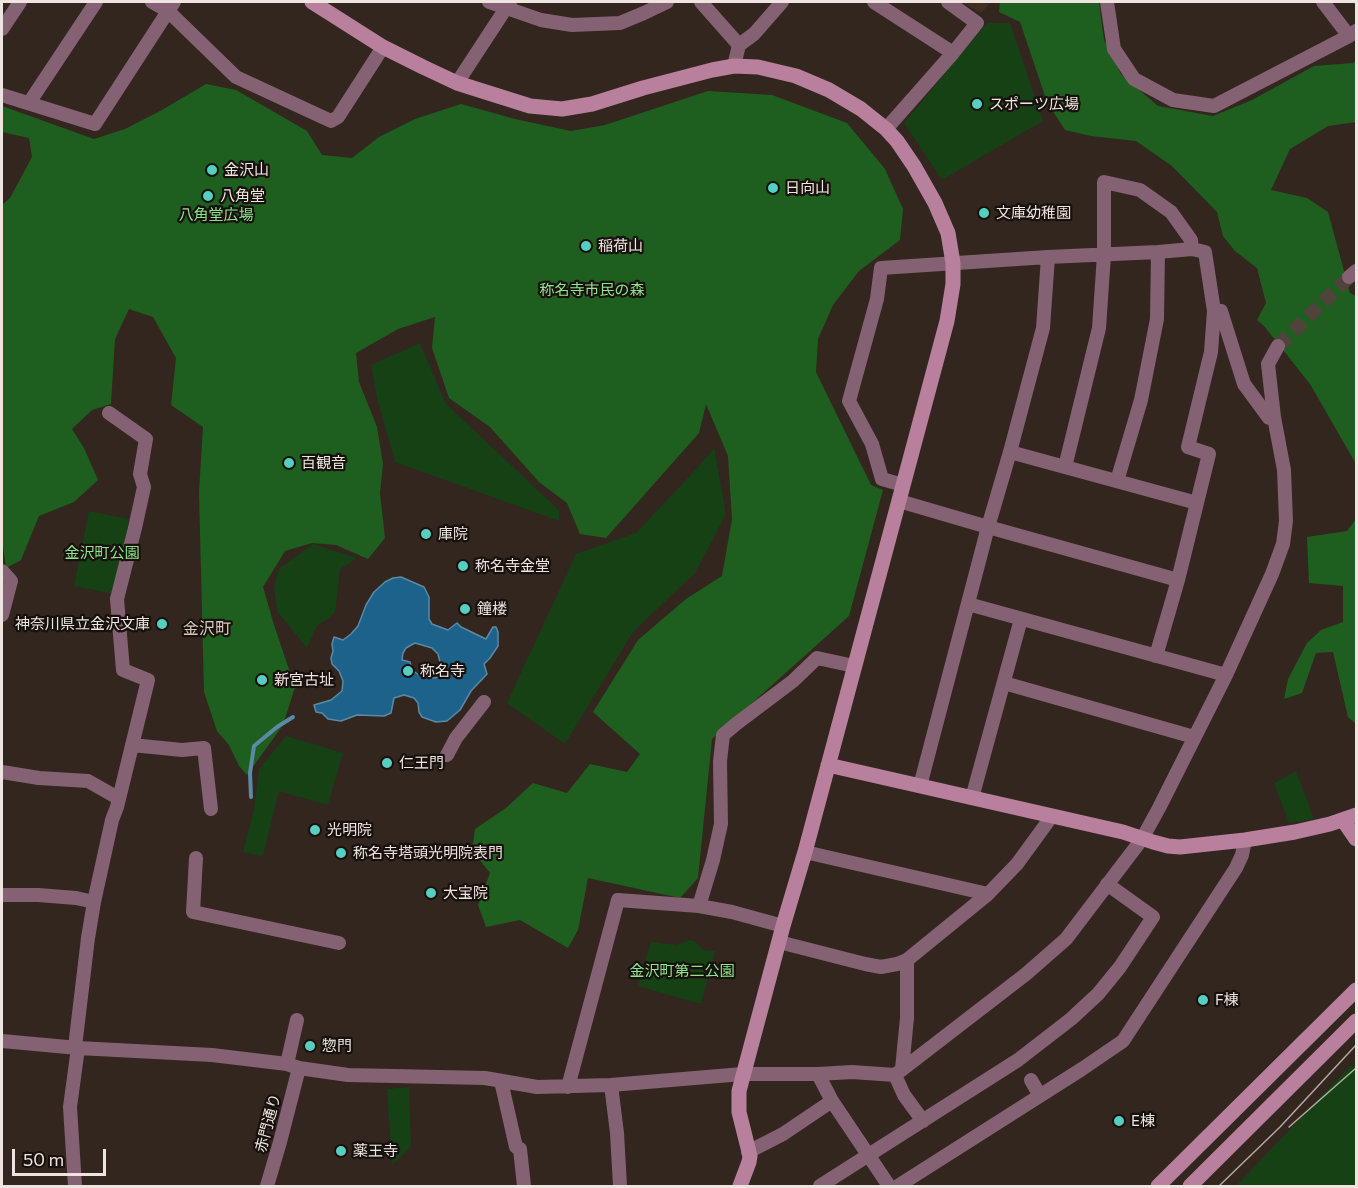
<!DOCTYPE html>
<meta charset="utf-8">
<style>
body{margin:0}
#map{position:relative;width:1358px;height:1188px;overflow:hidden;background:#33261e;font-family:Commissioner,sans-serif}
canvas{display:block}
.frame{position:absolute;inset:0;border:3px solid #eee5e0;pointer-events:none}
.scale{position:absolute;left:12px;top:1149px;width:94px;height:27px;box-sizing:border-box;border:3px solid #eee5e0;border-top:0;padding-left:8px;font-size:18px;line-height:21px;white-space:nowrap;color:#eee5e0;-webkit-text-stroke:4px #17110d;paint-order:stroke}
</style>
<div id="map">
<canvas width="1358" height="1188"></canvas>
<div class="frame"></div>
<div class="scale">50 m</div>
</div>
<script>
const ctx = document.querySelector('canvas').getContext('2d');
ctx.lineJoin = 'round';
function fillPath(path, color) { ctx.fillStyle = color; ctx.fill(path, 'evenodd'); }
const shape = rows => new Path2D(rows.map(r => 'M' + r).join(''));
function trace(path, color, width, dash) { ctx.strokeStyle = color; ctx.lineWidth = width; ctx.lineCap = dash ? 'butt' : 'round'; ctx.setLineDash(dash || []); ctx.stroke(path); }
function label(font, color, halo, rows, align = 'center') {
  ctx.font = font + ' Commissioner,"Noto Sans JP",sans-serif'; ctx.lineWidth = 4.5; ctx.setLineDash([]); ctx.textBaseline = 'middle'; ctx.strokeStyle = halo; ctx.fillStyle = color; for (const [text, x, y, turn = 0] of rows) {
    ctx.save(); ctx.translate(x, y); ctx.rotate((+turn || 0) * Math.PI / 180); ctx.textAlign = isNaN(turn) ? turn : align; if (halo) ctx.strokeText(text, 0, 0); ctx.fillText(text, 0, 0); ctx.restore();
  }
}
fillPath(shape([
 [962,2,991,2,981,13]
]), '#422f22');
fillPath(shape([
 [987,23,1010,23,1043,121,942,180,904,123],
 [420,343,446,404,559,510,559,521,395,462,377,398,371,365],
 [714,448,726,514,695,573,633,632,565,744,507,703,576,554,636,533,701,464],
 [89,511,129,519,115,594,74,586],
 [313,544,357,558,340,569,335,613,317,626,307,648,277,611,274,587,279,569],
 [286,736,343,753,328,805,279,791,263,856,243,852,254,810,259,769],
 [1296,771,1314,819,1289,823,1274,783],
 [690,940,694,941,703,950,715,951,701,1004,638,986,651,942,676,945],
 [1356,1064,1356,1186,1236,1186,1350,1066],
 [409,1087,411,1147,392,1165,387,1089]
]), '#154115');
fillPath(shape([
 [1000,2,1099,2,1104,40,1121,74,1158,106,1213,116,1252,100,1314,66,1353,63,1356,60,1356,122,1328,126,1290,149,1271,190,1307,198,1328,212,1350,293,1356,296,1356,464,1310,384,1264,326,1257,320,1266,303,1257,268,1235,251,1223,236,1217,212,1172,166,1136,141,1091,136,1065,130,1047,102,1020,22,999,12],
 [206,84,236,90,307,131,322,155,352,158,379,137,415,119,461,104,515,119,571,131,605,125,708,91,772,95,847,123,885,169,903,209,900,240,859,271,833,305,818,339,816,372,871,485,883,490,849,616,712,739,698,878,680,898,588,878,578,930,568,948,520,920,486,927,478,905,490,873,472,850,475,829,506,808,533,783,567,793,590,764,627,772,640,754,593,712,638,640,686,599,722,576,732,519,728,456,706,404,699,433,606,538,580,534,567,503,539,482,490,427,449,398,432,348,435,317,398,329,356,353,359,382,377,427,383,464,380,493,385,538,368,559,336,545,312,543,285,551,263,587,274,625,295,687,283,725,247,775,239,766,229,745,217,731,204,692,199,492,203,427,171,405,176,358,153,317,129,309,115,339,111,404,92,410,72,429,84,448,98,480,74,502,39,516,21,560,6,568,2,539,2,205,10,198,32,157,29,138,2,132,2,106,94,139,125,129,162,110],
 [1356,519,1356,724,1348,717,1333,652,1316,653,1302,693,1284,699,1288,679,1307,643,1321,630,1343,622,1343,586,1309,583,1307,537,1347,531]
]), '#1e5f1f');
const water = shape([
 [401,577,424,587,429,597,429,619,432,624,448,630,457,623,461,627,486,639,493,627,496,627,498,632,498,646,490,658,484,664,487,674,471,691,460,710,447,721,436,722,422,717,419,712,418,703,414,698,404,695,394,698,391,713,384,716,357,715,341,721,328,719,322,713,316,712,314,705,331,700,342,691,343,681,339,671,332,664,331,658,333,651,332,644,334,637,343,640,351,634,358,626,366,605,374,592,385,582,393,578,401,577],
 [415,643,432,648,438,654,440,662,445,671,439,677,433,678,419,675,412,670,410,662,402,660,403,653,406,648,415,643]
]);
fillPath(water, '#1d628b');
trace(water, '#5c89a4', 1.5);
trace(shape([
 [251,797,250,773,254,746,277,727,293,717]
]), '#5c89a4', 4);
trace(shape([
 [1278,346,1349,277]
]), '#4f433b', 14, [14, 7]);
trace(shape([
 [152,2,168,11,236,77,331,121,338,117,383,47],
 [489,2,541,20,572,25,620,23,644,13,667,2],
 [701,2,739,45],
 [874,2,953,53],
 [1107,2,1114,49,1134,79,1173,100,1214,106,1349,36],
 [1323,2,1349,36,1356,31],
 [2,29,20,2],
 [734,66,739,45,754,34,782,2],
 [457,83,510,2],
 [2,95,95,124,174,2],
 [29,103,96,2],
 [886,129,953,53,977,23,948,2],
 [1349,277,1356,271],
 [1010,452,1197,503],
 [1065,467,1099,328,1104,255,1104,182,1140,190,1171,212,1191,240,1192,249],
 [1117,481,1141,400,1157,319,1158,252],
 [903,485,882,479,872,444,849,401,877,299,881,268,1048,257,1158,252,1192,249,1205,252,1214,311,1221,311,1244,384,1269,418,1274,417],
 [899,501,988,527,1010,452,1043,328,1048,257],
 [2,571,11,581,2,615],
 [968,604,1226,675],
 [1156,656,1178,580,1209,454,1188,447,1211,352,1214,311],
 [1004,683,1194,737],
 [132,745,182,750,204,748,211,809],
 [447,755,456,738,484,702],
 [2,772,39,778,88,781,118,798],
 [920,786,988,527,1178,580],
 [972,798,1021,619],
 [805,852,988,894],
 [196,858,193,912,339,943],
 [2,895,38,895,76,898,94,902],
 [699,906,713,860,721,824,720,761,723,735,736,724,793,681,817,658,854,666],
 [779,942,865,964,881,967,897,964,907,960,988,894,1017,864,1052,816],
 [2,1041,78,1048,212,1055,287,1064,299,1068,348,1075,485,1078,537,1087,611,1085,743,1074,818,1074,852,1072,895,1075,1026,974,1066,939,1142,839,1159,808,1226,675,1272,574,1283,544,1286,521,1284,470,1274,417,1268,364,1278,346],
 [75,1047,88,938,94,902,112,820,117,807,148,680,123,670,117,599,135,528,144,487,140,474,146,439,109,413],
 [287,1064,297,1020],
 [902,1069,907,1018,907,960],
 [818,1074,832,1101,889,1186],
 [895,1075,904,1095,923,1121],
 [1031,1080,1040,1096],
 [501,1081,516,1147,520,1149,524,1186],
 [611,1085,617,1133,620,1186],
 [568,1087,618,900,699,906,732,912,783,926],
 [748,1152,783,1134,832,1101],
 [75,1186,70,1107,78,1048],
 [267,1186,280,1142,299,1068],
 [820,1186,1018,1060,1071,1019,1098,994,1120,967,1153,917,1107,884],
 [898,1186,1082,1069,1123,1041,1236,868,1242,855,1245,840]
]), '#856174', 14);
trace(shape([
 [312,2,383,47,423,67,457,83,530,106,562,109,592,104,643,88,712,70,734,66,758,67,796,76,829,90,861,109,886,129,897,141,914,166,935,203,948,233,953,263,953,284,947,321,805,852,783,926,739,1091,739,1112,750,1156,749,1162,740,1186],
 [828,765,1123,832,1153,842,1168,846,1180,847,1245,840,1295,832,1330,824,1356,815],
 [1343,820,1356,839],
 [1158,1186,1356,990],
 [1190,1186,1356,1021]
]), '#b9809e', 15);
trace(shape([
 [1289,1127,1356,1068],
 [1219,1186,1280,1127,1356,1045]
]), '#b3a9a3', 1.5);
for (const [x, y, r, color] of [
 [977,104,6,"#57cec2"],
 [212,170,6,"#57cec2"],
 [773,188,6,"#57cec2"],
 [208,196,6,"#57cec2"],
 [984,213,6,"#57cec2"],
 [586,246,6,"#57cec2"],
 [289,463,6,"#57cec2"],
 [426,534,6,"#57cec2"],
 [463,566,6,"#57cec2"],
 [465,609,6,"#57cec2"],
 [162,624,6,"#57cec2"],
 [408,671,6,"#57cec2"],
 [262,680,6,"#57cec2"],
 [387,763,6,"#57cec2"],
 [315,830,6,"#57cec2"],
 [341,853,6,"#57cec2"],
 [431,893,6,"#57cec2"],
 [1203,1000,6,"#57cec2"],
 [310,1046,6,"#57cec2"],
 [1119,1121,6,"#57cec2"],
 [341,1151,6,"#57cec2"]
]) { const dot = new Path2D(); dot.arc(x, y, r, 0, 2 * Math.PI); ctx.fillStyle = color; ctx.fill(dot); trace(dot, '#17110d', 2); }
label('15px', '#eee5e0', '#17110d', [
 ["スポーツ広場",989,104],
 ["金沢山",224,170],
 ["日向山",785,188],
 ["八角堂",220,196],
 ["文庫幼稚園",996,213],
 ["稲荷山",598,246],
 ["百観音",301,463],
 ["庫院",438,534],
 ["称名寺金堂",475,566],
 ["鐘楼",477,609],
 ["神奈川県立金沢文庫",150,624,"right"],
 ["称名寺",420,671],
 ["新宮古址",274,680],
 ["仁王門",399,763],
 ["光明院",327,830],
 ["称名寺塔頭光明院表門",353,853],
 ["大宝院",443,893],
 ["F棟",1215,1000],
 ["惣門",322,1046],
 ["E棟",1131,1121],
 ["薬王寺",353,1151]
], 'left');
label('15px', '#8fe48b', '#17110d', [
 ["八角堂広場",216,215],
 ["称名寺市民の森",592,290],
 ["金沢町公園",102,553],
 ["金沢町第二公園",682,971]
]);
label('15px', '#eee5e0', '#17110d', [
 ["赤門通り",268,1123,-75]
]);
label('16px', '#d8c7bc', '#17110d', [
 ["金沢町",207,629]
]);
</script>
